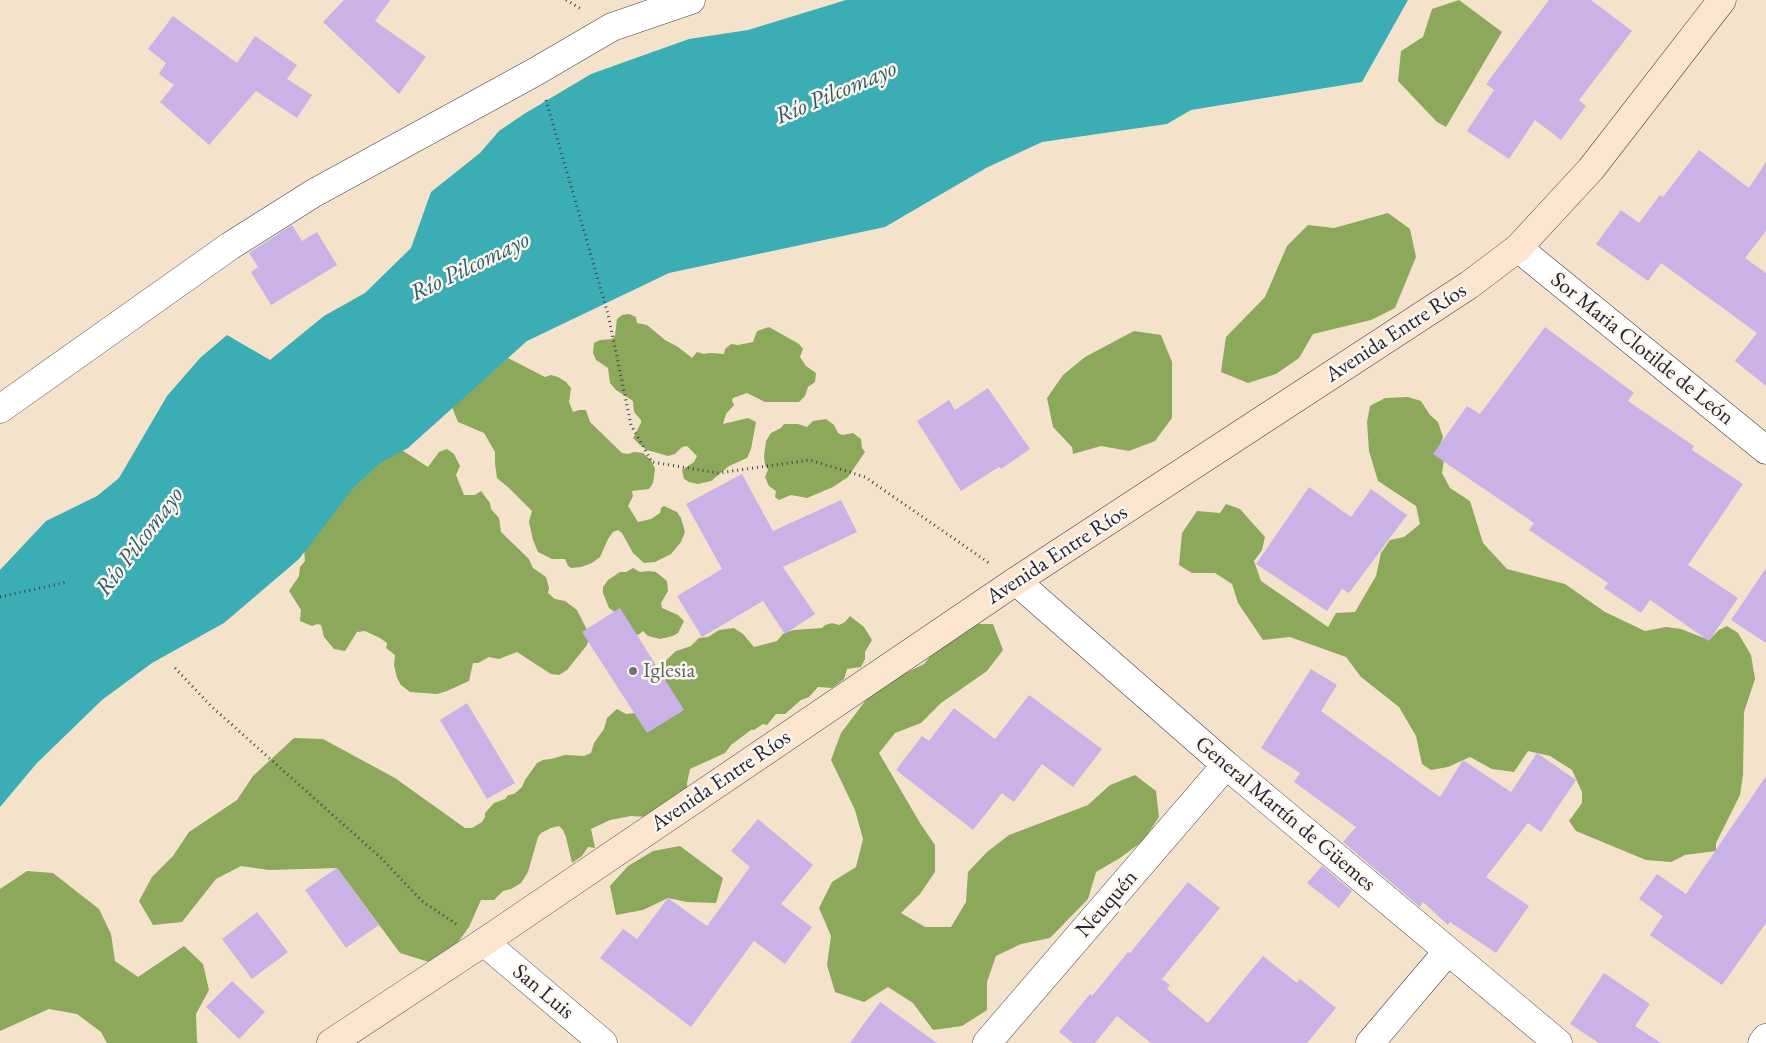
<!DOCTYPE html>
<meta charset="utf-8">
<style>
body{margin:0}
canvas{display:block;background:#f4e3ca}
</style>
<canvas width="1766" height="1043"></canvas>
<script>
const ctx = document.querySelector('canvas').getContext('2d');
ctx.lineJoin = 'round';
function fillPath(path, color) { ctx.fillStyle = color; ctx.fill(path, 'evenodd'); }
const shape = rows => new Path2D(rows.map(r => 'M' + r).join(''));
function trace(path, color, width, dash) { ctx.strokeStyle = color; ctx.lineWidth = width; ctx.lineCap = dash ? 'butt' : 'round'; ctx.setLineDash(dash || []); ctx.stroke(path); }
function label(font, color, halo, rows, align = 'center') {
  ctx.font = font + ' "EB Garamond",serif'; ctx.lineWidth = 5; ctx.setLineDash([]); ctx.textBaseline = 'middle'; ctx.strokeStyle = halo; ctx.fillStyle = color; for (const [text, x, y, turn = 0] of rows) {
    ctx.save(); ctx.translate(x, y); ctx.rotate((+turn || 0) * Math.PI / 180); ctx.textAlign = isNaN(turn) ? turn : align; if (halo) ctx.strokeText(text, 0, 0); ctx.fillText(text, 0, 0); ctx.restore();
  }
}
fillPath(shape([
 [1459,0,1502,32,1446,127,1437,122,1398,81,1401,51,1423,37,1432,9],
 [1388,213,1410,229,1416,257,1395,308,1371,320,1313,334,1299,358,1276,374,1248,383,1221,372,1226,337,1265,297,1287,246,1308,225,1334,228],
 [629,314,636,317,637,323,647,325,665,340,678,347,692,358,697,352,704,354,710,353,724,354,725,349,731,344,738,345,753,342,757,331,769,327,799,344,803,349,800,357,806,366,816,373,815,382,808,387,805,396,799,402,765,402,747,393,733,398,732,401,734,405,726,414,723,424,748,418,756,422,751,449,747,458,729,466,711,481,698,484,689,482,684,479,682,470,694,462,697,456,687,446,682,447,675,454,668,456,647,450,639,444,633,438,641,423,641,420,634,412,633,401,616,390,610,383,608,368,596,360,593,353,594,343,600,340,612,339,615,336,617,319,622,315],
 [1134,331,1161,335,1172,362,1172,418,1155,441,1129,451,1101,446,1073,454,1072,447,1053,427,1047,398,1063,375,1085,357],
 [508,358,545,377,551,375,558,377,566,382,571,388,569,402,573,412,579,410,586,410,590,422,622,453,628,454,634,452,643,453,651,460,655,469,653,483,649,489,632,491,633,496,628,506,638,522,651,519,660,513,661,508,664,506,677,512,681,518,685,532,681,542,671,554,655,562,644,563,633,553,622,533,618,530,613,532,608,539,600,557,592,563,581,567,571,568,568,566,565,559,552,559,538,552,533,540,529,522,532,511,509,488,497,478,495,464,495,452,484,433,458,422,452,407],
 [1408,397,1421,401,1430,415,1438,422,1443,437,1436,456,1444,460,1442,473,1450,488,1470,501,1483,543,1507,569,1565,584,1605,612,1645,631,1666,627,1681,629,1709,640,1719,630,1727,626,1738,633,1751,655,1755,679,1744,712,1743,775,1740,795,1716,843,1716,851,1685,855,1671,862,1646,860,1576,831,1569,821,1582,803,1582,792,1572,770,1550,756,1528,751,1514,772,1492,769,1470,757,1448,767,1431,770,1422,764,1416,736,1399,707,1361,677,1346,657,1290,637,1263,640,1238,603,1232,584,1215,573,1192,573,1179,565,1182,533,1197,511,1220,513,1226,504,1240,509,1265,537,1262,550,1254,561,1261,581,1328,627,1336,613,1355,612,1376,576,1381,553,1390,540,1404,537,1420,524,1416,506,1378,481,1369,451,1367,422,1370,406,1385,398],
 [826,419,834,425,838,433,842,435,853,433,861,439,862,448,865,452,848,477,833,487,807,498,791,495,779,500,775,497,776,491,769,486,765,477,768,470,765,465,764,456,766,441,771,433,781,428,784,424,798,424,807,427,813,421],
 [391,443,428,467,439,452,447,449,454,454,460,466,456,475,464,495,475,495,481,491,490,503,491,509,499,518,501,532,529,559,533,568,546,577,549,588,548,593,555,599,565,601,577,610,590,636,587,645,567,670,559,675,551,674,517,652,499,659,489,657,478,663,473,663,469,681,447,691,437,694,410,692,401,685,397,678,394,665,395,655,386,648,387,643,380,638,365,631,357,632,345,651,334,649,324,637,321,625,317,624,312,626,300,621,301,610,289,591,299,576,300,567,305,561,304,549,301,536],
 [633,568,640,572,649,571,656,572,667,581,668,591,661,603,662,608,678,615,684,621,678,633,673,636,660,639,648,636,643,631,638,635,629,631,623,618,609,608,603,593,603,587,608,580,620,572,626,572],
 [850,616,864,627,872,640,865,652,865,659,861,667,847,669,844,679,832,688,818,687,809,697,801,700,785,714,776,714,767,725,763,724,754,730,751,730,731,745,725,753,690,769,687,783,687,802,647,817,631,816,610,820,591,829,595,848,588,847,582,856,572,863,566,837,563,830,559,826,551,828,541,833,538,837,528,872,521,883,511,889,503,891,494,900,481,900,469,927,453,949,429,962,400,953,337,868,269,870,241,866,216,879,182,922,153,925,139,901,152,877,173,856,189,832,237,800,253,776,294,738,323,739,395,778,465,828,472,828,482,822,485,817,485,813,494,803,505,799,508,795,514,794,522,787,525,780,537,763,543,760,551,759,565,755,584,756,591,753,594,743,604,729,607,718,617,709,626,714,635,713,651,680,661,665,676,651,691,646,699,638,708,637,719,630,734,628,743,634,754,647,777,641,784,633,794,630,822,628,825,625,832,623,839,625,845,622],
 [964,624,993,624,1003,650,987,671,941,703,921,723,895,733,879,753,920,823,935,845,935,872,920,894,901,913,925,927,951,927,966,902,968,872,987,852,1009,835,1088,805,1110,785,1135,775,1156,791,1159,817,1143,841,1120,858,1096,872,1088,899,1050,938,1021,944,996,956,987,982,987,1010,962,1026,933,1030,913,1003,888,987,864,1002,835,992,827,965,831,936,819,908,832,882,856,867,863,839,855,810,831,760,841,733,875,688,924,664,943,641],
 [680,846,723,878,716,903,687,902,668,898,643,910,616,915,610,886,628,866,653,851],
 [27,871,53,873,99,909,111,934,115,961,138,977,184,946,203,964,209,990,196,1014,197,1042,199,1043,107,1043,101,1032,77,1014,49,1009,0,1031,0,889]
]), '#8ba85b');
fillPath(shape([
 [846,0,1408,0,1362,82,1191,110,1167,124,1042,142,986,168,885,227,669,273,527,341,408,448,380,463,355,486,299,559,224,623,152,663,102,700,37,763,0,807,0,570,46,521,97,496,119,478,167,396,200,358,227,335,270,360,324,316,365,293,411,248,431,192,480,153,499,131,524,114,591,74,689,39,748,30]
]), '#3badb4');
fillPath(shape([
 [344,0,390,0,375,21,426,57,399,94,323,22],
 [1549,0,1591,0,1632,31,1579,100,1586,106,1561,140,1535,120,1509,159,1467,131,1494,90,1486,84],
 [173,16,237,63,255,36,297,65,287,79,312,95,297,118,256,91,209,145,160,102,174,85,159,74,166,63,148,49],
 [1699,150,1749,188,1766,162,1766,231,1745,258,1766,273,1766,386,1735,361,1757,333,1661,263,1648,281,1596,244,1621,210,1639,223,1660,195,1663,197],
 [292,225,302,241,317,232,337,265,271,305,251,272,258,267,249,253],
 [1545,327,1634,393,1628,401,1694,446,1692,450,1743,484,1688,565,1738,598,1709,641,1650,600,1641,613,1604,588,1608,583,1529,530,1534,523,1433,454,1467,406,1480,414],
 [988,388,1030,449,1001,469,999,467,961,491,917,421,949,400,955,410],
 [742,474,773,531,841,500,857,532,783,567,815,614,785,634,763,601,702,637,677,596,722,569,686,504],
 [1309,487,1351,517,1371,489,1407,515,1349,593,1342,589,1327,611,1256,564],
 [1766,568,1766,643,1731,620],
 [620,608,684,710,647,733,582,632],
 [1311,669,1337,685,1321,711,1440,797,1463,760,1511,792,1537,753,1576,780,1541,832,1528,823,1486,877,1529,906,1496,953,1450,922,1448,925,1423,902,1420,907,1343,842,1356,827,1294,782,1300,773,1261,748],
 [1029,695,1102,749,1073,787,1042,764,1014,802,1002,793,973,830,896,770,922,736,929,741,954,708,995,739],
 [467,703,515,783,487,799,440,720],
 [1766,776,1766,923,1722,985,1650,935,1663,916,1639,899,1657,874,1686,894],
 [758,819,813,865,781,904,812,927,785,964,754,941,691,1027,600,958,623,929,637,939,668,898,707,926,750,867,731,851],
 [1322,866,1352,891,1339,908,1307,883],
 [337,868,379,925,346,948,305,890],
 [1188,882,1220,908,1162,979,1170,985,1167,989,1208,1023,1263,956,1297,983,1300,979,1336,1008,1307,1043,1151,1043,1117,1016,1095,1043,1073,1043,1059,1032,1090,994,1092,996,1128,952,1130,953],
 [257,912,288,952,252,979,222,939],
 [1604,973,1650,1004,1635,1026,1661,1043,1599,1043,1570,1024],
 [232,981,265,1012,239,1039,206,1007],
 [880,1002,937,1043,850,1043]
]), '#cab2e7');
const street = shape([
 [1518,248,1766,450],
 [0,409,230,246,314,193,535,72,612,27,691,0],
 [1016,581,1226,765,1558,1043],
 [484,942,603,1043],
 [987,1043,1226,765],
 [1370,1043,1448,951],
 [1762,1043,1766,1038]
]);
const secondary = shape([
 [331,1043,484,942,1016,581,1469,285,1518,248,1591,169,1722,0]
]);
trace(street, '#423f50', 29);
trace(secondary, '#423f50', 29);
trace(shape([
 [566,0,581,9],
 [546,100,608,314,631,425,652,462,718,473,810,460,865,477,989,563],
 [0,597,67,582],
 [175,668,211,706,381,858,422,901,456,924]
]), '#423f50', 3, [1, 4]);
trace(street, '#fff', 28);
trace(secondary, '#fbe5cf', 28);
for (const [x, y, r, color] of [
 [633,671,5,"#6b7280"]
]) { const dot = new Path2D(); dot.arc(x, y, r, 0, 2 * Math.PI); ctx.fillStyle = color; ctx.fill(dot); trace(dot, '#fbf7ec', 2); }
label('22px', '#22223b', '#fbf7ec', [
 ["Avenida Entre Ríos",1396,333,-33],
 ["Sor Maria Clotilde de León",1642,349,39],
 ["Avenida Entre Ríos",1057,555,-33],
 ["Avenida Entre Ríos",721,781,-34],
 ["General Martín de Güemes",1285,814,40],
 ["Neuquén",1107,904,-49],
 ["San Luis",543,992,40]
]);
label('22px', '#5b616d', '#fbf7ec', [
 ["Iglesia",643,671]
], 'left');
label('italic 24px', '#2c5a6b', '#fbf7ec', [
 ["Río Pilcomayo",836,93,-23],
 ["Río Pilcomayo",470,267,-26],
 ["Río Pilcomayo",140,542,-53]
]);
</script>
